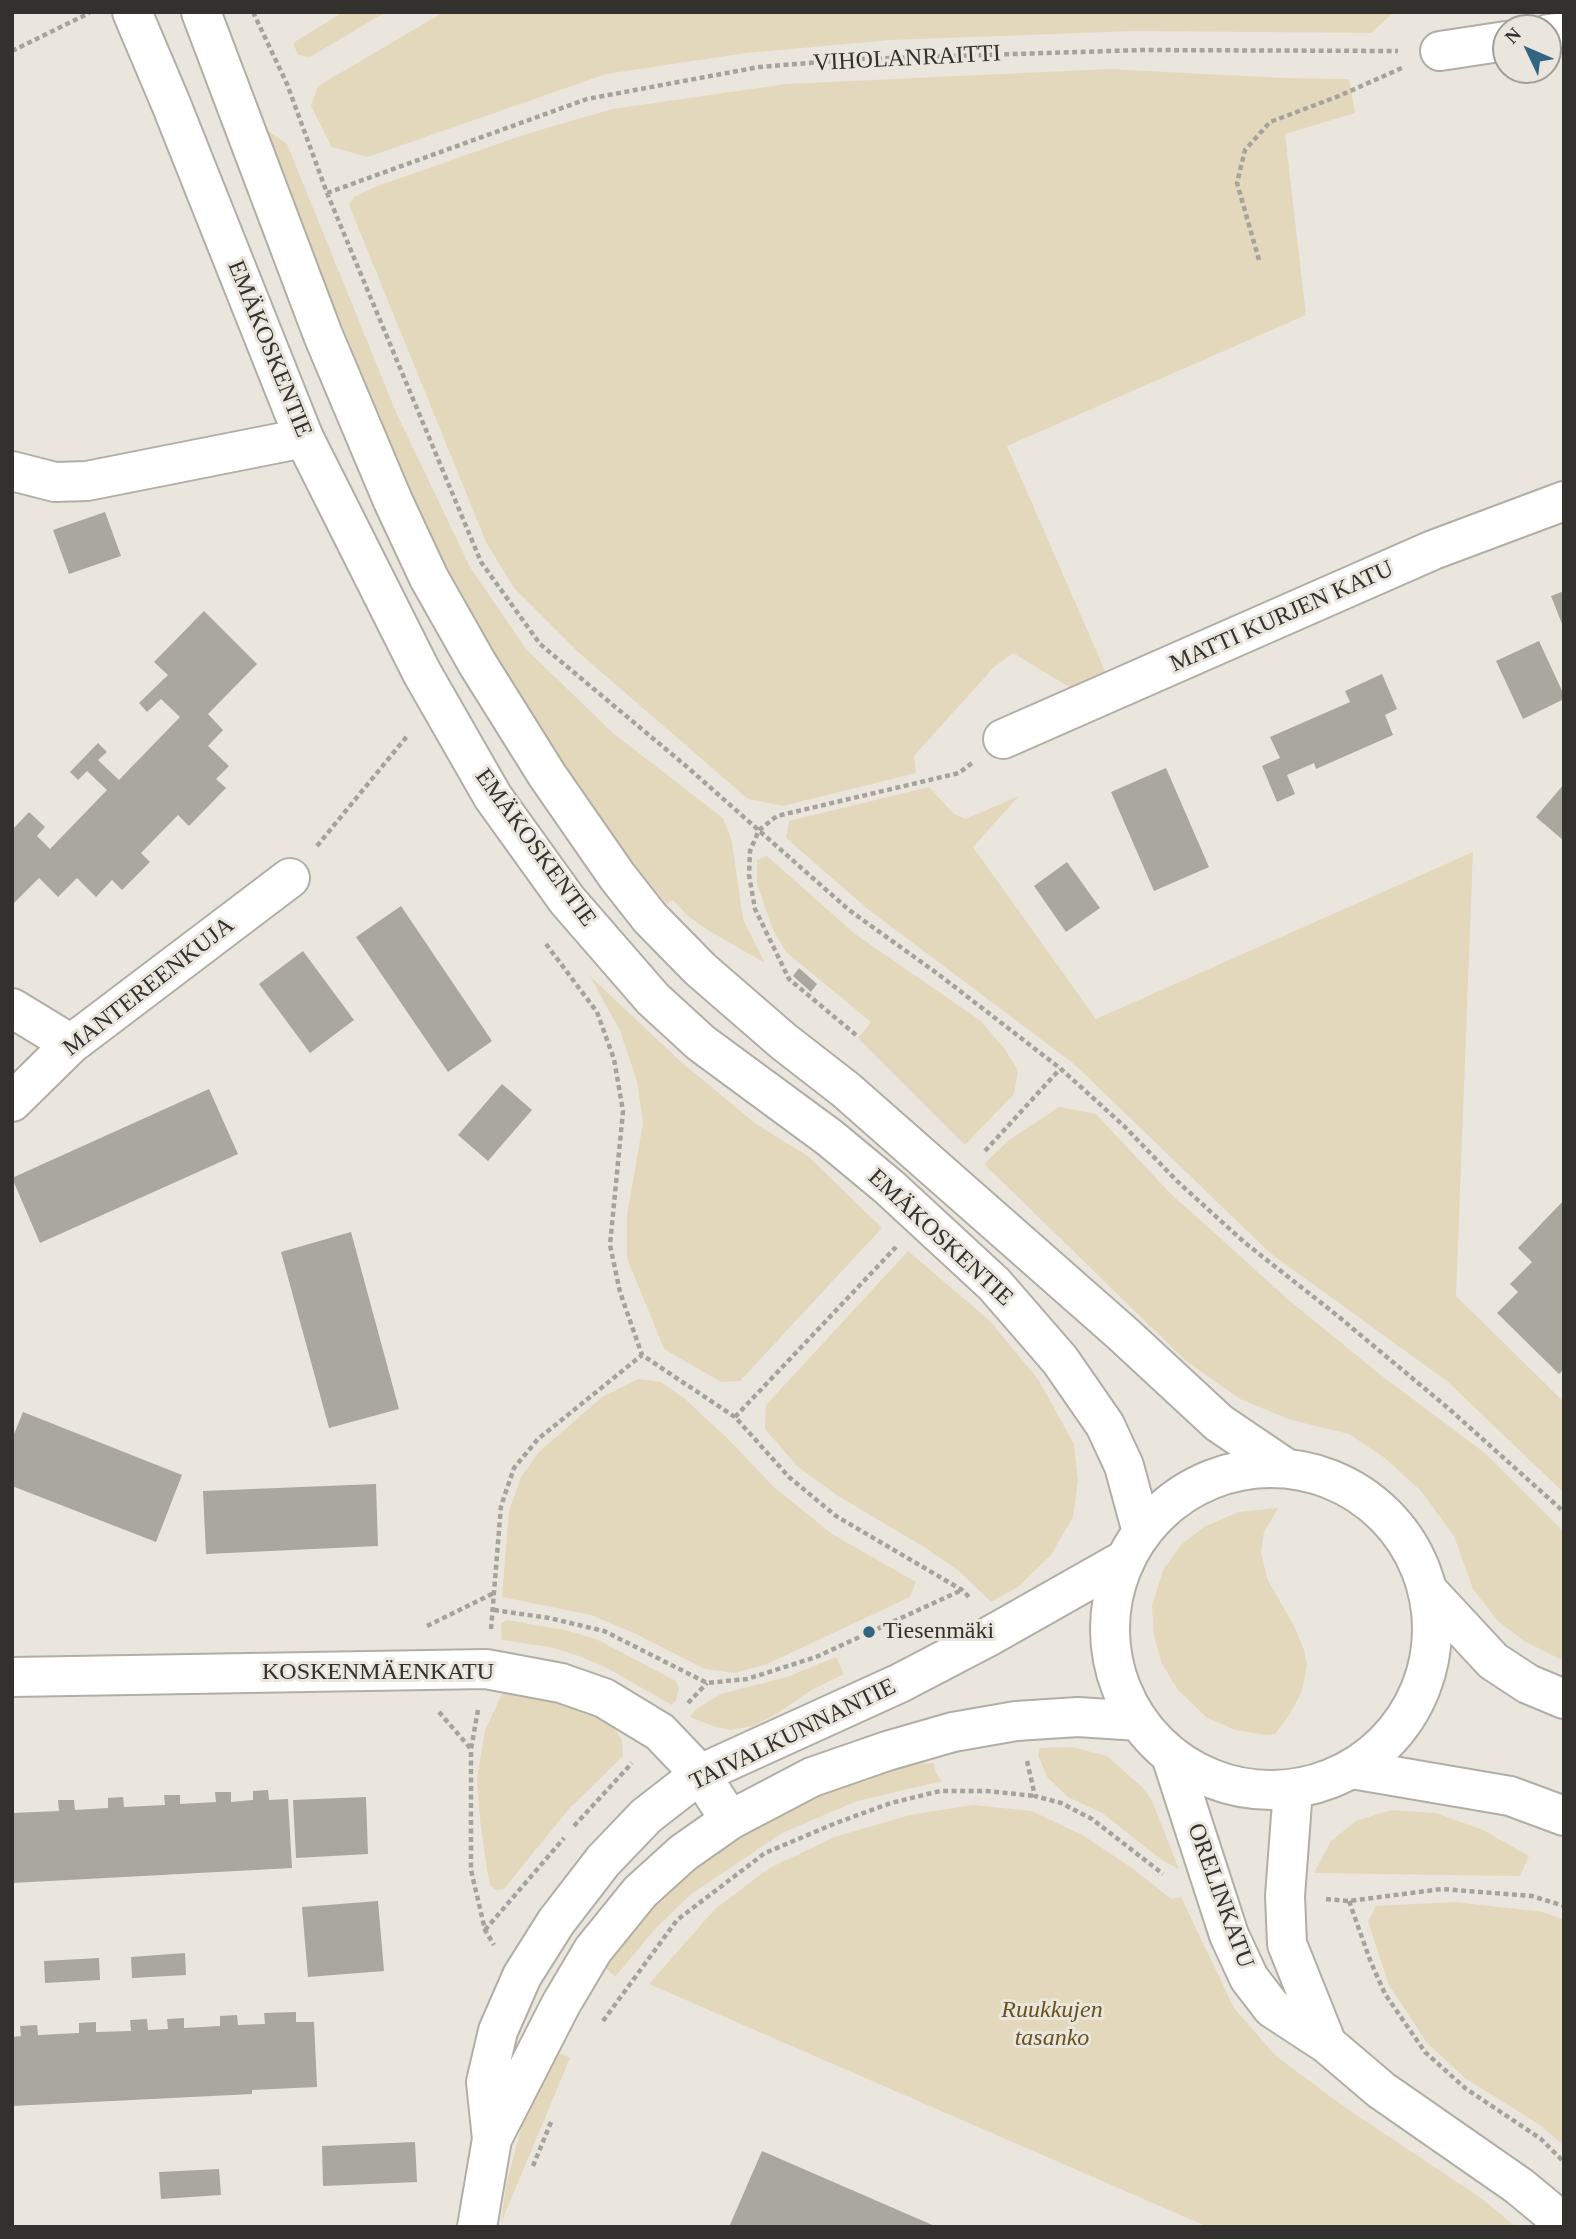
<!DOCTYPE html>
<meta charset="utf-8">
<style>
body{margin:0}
#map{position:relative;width:1576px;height:2239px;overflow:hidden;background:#eae6de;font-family:"Times New Roman",serif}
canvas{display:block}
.frame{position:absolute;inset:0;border:14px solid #33312e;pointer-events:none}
.north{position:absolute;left:1492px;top:14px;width:70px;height:70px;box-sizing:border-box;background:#eae6de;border:2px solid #a19e98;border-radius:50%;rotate:314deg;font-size:19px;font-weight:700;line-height:28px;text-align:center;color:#33312e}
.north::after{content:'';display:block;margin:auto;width:24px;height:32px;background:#336482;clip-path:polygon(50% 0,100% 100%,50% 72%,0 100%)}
</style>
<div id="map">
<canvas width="1576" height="2239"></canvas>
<div class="frame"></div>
<div class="north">N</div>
</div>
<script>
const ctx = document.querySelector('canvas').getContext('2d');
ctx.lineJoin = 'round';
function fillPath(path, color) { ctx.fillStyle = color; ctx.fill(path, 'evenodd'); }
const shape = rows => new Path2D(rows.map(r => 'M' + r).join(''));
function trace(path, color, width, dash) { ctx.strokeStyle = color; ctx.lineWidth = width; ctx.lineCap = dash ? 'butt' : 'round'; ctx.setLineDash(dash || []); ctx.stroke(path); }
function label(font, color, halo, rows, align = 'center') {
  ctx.font = font + ' "Times New Roman",serif'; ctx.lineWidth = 6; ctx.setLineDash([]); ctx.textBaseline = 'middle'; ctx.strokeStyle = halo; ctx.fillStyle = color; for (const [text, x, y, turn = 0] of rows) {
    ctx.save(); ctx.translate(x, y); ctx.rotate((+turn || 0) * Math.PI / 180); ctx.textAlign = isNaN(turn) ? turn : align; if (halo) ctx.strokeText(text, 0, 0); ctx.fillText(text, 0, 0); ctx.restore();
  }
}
fillPath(shape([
 [343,12,386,12,310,57,298,55,293,43],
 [444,12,1394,12,1371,33,1134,31,892,40,746,53,606,74,368,157,332,147,311,106,318,86],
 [1109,69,1283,78,1349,79,1355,113,1285,134,1306,315,1007,446,1106,673,1071,688,1013,653,994,667,914,756,916,773,783,806,748,799,578,652,514,588,486,542,349,205,354,197,375,187,523,135,612,109,786,84],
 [260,125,287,144,396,412,470,567,526,649,613,733,723,818,732,842,743,919,765,963,711,932,689,917,673,900,667,904,594,816,478,628,423,522],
 [929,787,954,814,966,819,1019,796,973,847,1096,1019,1473,852,1456,1296,1564,1402,1564,1493,1448,1382,1270,1253,1074,1064,869,910,786,838,789,821],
 [767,856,855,934,981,1021,1004,1048,1018,1070,1014,1094,965,1145,858,1038,871,1022,786,952,773,930,757,884,757,860],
 [590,976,680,1061,756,1124,808,1156,882,1228,740,1381,721,1382,664,1349,627,1258,627,1215,643,1123,637,1081,620,1031],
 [1059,1107,1096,1114,1169,1192,1291,1302,1382,1376,1485,1453,1564,1532,1564,1661,1524,1641,1498,1621,1473,1589,1454,1536,1421,1491,1385,1458,1349,1434,1291,1420,1240,1399,1185,1360,984,1164,1009,1140],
 [908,1251,989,1320,1038,1379,1074,1444,1078,1481,1073,1517,1051,1555,1018,1587,991,1602,959,1571,924,1547,838,1496,797,1466,765,1429,766,1405],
 [638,1379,661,1382,684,1398,727,1438,774,1487,832,1534,916,1582,910,1597,767,1664,735,1673,705,1669,634,1633,591,1615,502,1597,509,1511,521,1477,539,1452,602,1397],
 [1278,1508,1264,1532,1261,1552,1267,1578,1295,1628,1304,1650,1307,1665,1302,1691,1290,1714,1275,1734,1266,1735,1235,1730,1206,1717,1178,1690,1162,1664,1154,1636,1152,1606,1163,1570,1182,1544,1204,1527,1238,1512],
 [507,1620,565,1630,596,1639,676,1681,679,1688,676,1701,672,1705,605,1667,576,1655,550,1647,502,1640,501,1623],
 [836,1657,844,1674,810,1691,778,1713,753,1726,730,1730,716,1727,690,1717,696,1709,721,1694,787,1677],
 [503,1692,541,1697,590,1714,614,1728,622,1740,623,1756,568,1810,504,1889,496,1890,490,1885,487,1870,480,1820,477,1778,485,1730],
 [1072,1747,1107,1756,1143,1788,1152,1801,1179,1869,1162,1860,1102,1813,1068,1797,1047,1777,1038,1755,1040,1748],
 [934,1763,936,1773,942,1781,857,1801,782,1833,690,1895,656,1928,615,1977,602,1964,664,1895,697,1866,741,1832,813,1795,903,1765],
 [973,1805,1032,1811,1084,1836,1135,1870,1171,1899,1181,1897,1234,2008,1276,2056,1343,2106,1481,2198,1516,2227,1208,2227,649,1984,715,1909,768,1869,834,1837,910,1815],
 [1391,1810,1436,1813,1483,1830,1529,1856,1520,1876,1314,1873,1331,1841,1356,1821],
 [1455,1902,1543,1912,1564,1920,1564,2146,1540,2125,1465,2078,1427,2043,1389,1985,1368,1921,1376,1906],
 [551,2049,570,2058,501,2223,506,2185,528,2103]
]), '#e4d8bc');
fillPath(shape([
 [105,512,121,556,69,574,53,530],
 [1564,591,1564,629,1551,596],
 [204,611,257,664,208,714,223,730,208,746,229,766,216,779,226,788,189,826,178,815,141,853,150,862,122,890,112,880,96,897,77,878,58,897,39,878,12,905,12,830,29,812,45,827,37,836,50,849,107,790,87,771,78,780,70,772,98,743,107,752,98,760,119,780,180,717,161,699,147,712,139,703,168,675,154,662],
 [1539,641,1564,695,1564,699,1523,719,1496,661],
 [1382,674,1397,709,1385,715,1393,735,1316,769,1314,763,1287,775,1295,794,1277,802,1262,766,1280,758,1270,737,1350,702,1345,691],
 [1166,768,1209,867,1154,891,1111,792],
 [1564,784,1564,841,1536,817],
 [1067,862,1100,908,1066,932,1034,886],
 [401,906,492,1041,448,1072,356,937],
 [303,951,354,1020,310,1053,259,984],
 [799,968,817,984,811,992,793,976],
 [502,1084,532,1110,488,1161,458,1135],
 [209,1089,238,1154,40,1243,12,1178],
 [1564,1200,1564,1317,1562,1319,1564,1321,1564,1369,1559,1374,1497,1313,1518,1292,1510,1284,1532,1262,1518,1248],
 [351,1232,399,1409,329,1428,281,1252],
 [23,1412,182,1475,156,1542,12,1486,12,1439],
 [376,1484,378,1546,206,1554,203,1491],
 [268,1790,269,1800,288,1799,292,1868,12,1883,12,1813,59,1811,58,1800,74,1800,75,1810,108,1808,108,1798,123,1797,124,1807,165,1805,164,1795,180,1795,180,1804,216,1802,215,1792,231,1792,231,1802,253,1800,253,1791],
 [366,1797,368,1854,296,1858,293,1800],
 [378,1901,384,1971,308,1977,302,1907],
 [185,1953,186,1975,132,1978,131,1957],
 [99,1958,100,1980,45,1983,44,1961],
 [296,2012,296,2022,314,2022,317,2087,252,2090,252,2094,12,2106,12,2037,21,2036,20,2026,37,2025,38,2035,79,2033,79,2023,96,2022,96,2032,131,2031,130,2020,147,2019,148,2030,168,2029,167,2019,184,2018,184,2028,220,2026,220,2016,237,2015,238,2025,265,2024,264,2013],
 [415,2142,417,2182,323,2186,322,2146],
 [762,2151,937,2227,729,2227],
 [219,2169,221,2195,161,2199,159,2172]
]), '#aaa79f');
const minor = shape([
 [1548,34,1564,32],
 [1440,51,1506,41],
 [12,471,55,482,87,481,304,438],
 [1003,739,1433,550,1564,501],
 [12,1008,71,1044],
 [12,1102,71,1044,290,878],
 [12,1677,486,1669,561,1683,604,1698,660,1732,700,1774,730,1820],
 [1171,1756,1229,1935,1249,1978,1272,2008,1327,2044,1381,2090,1519,2186,1548,2210,1562,2227],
 [1293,1789,1285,1896,1287,1944,1327,2044]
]);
const major = shape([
 [132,12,171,104,304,438,422,673,493,797,567,900,653,999,701,1043,830,1138,889,1187,994,1284,1060,1360,1105,1425,1124,1466,1142,1532],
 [201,12,323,335,393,501,429,578,477,663,547,775,617,876,650,918,700,969,783,1041,846,1090,1123,1334,1219,1423,1284,1467],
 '1110 1629a161 161 0 1 1 322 0a161 161 0 1 1-322 0Z',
 [1429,1592,1493,1661,1528,1684,1564,1699],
 [1352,1769,1510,1796,1564,1816],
 [492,2139,486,2082,498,2031,522,1976,556,1922,603,1861,646,1816,700,1774,900,1683,988,1637,1124,1560],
 [477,2227,492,2139,561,2004,593,1950,640,1892,683,1853,730,1820,812,1777,887,1751,953,1732,1016,1721,1078,1717,1139,1721]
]);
trace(minor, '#b1aea6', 42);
trace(major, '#b1aea6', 42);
trace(shape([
 [253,12,287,84,327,193,481,562,540,644,686,766,849,910,938,974,1061,1069,1124,1126,1178,1182,1244,1242,1339,1317,1448,1408,1564,1512],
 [12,51,89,13],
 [327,193,587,99,759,67,858,59,1141,50,1398,51],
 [1259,260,1237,183,1245,150,1270,122,1339,96,1404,67],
 [317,846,408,735],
 [546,944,597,1012,614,1059,623,1111,610,1245,620,1292,642,1355,735,1417,789,1477,836,1516,962,1590,971,1599],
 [856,1035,789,979,755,909,749,875,750,851,759,830,777,816,959,773,972,763],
 [985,1151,1060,1069],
 [735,1417,896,1247],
 [494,1610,549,1618,604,1631,707,1683,747,1679,816,1657,962,1590],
 [427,1626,494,1593],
 [491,1629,501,1506,514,1468,538,1439,642,1355],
 [688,1703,707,1683],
 [478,1710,471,1749,471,1870,485,1930,494,1945],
 [439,1712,471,1749],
 [1027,1761,1035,1796,1061,1803,1092,1819,1163,1874],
 [574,1826,632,1763],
 [1326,1899,1349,1901,1442,1889,1532,1896,1564,1906],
 [1349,1901,1370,1960,1385,1994,1425,2052,1465,2088,1541,2139,1564,2162],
 [485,1930,564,1838],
 [603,2021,677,1920,765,1853,836,1823,891,1803,940,1791,987,1791,1035,1796],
 [533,2166,551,2122]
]), '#a6a39d', 4.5, [5, 3.5]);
trace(minor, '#fff', 38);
trace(major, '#fff', 38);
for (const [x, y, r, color] of [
 [869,1632,7,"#336482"]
]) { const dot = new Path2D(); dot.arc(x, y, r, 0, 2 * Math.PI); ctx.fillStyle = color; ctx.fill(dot); trace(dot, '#eae6de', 2.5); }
label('24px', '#33312e', '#eae6de', [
 ["VIHOLANRAITTI",907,59,-3],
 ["EMÄKOSKENTIE",269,349,68],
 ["MATTI KURJEN KATU",1282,617,-24],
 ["EMÄKOSKENTIE",535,848,54],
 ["MANTEREENKUJA",149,987,-38],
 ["EMÄKOSKENTIE",940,1238,43],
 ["KOSKENMÄENKATU",378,1673],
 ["TAIVALKUNNANTIE",793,1735,-26],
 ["ORELINKATU",1220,1896,70]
]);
label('24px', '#33312e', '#eae6de', [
 ["Tiesenmäki",883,1632]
], 'left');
label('italic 24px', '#68531c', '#eae6de', [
 ["Ruukkujen",1052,2011],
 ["tasanko",1052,2039]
]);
</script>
